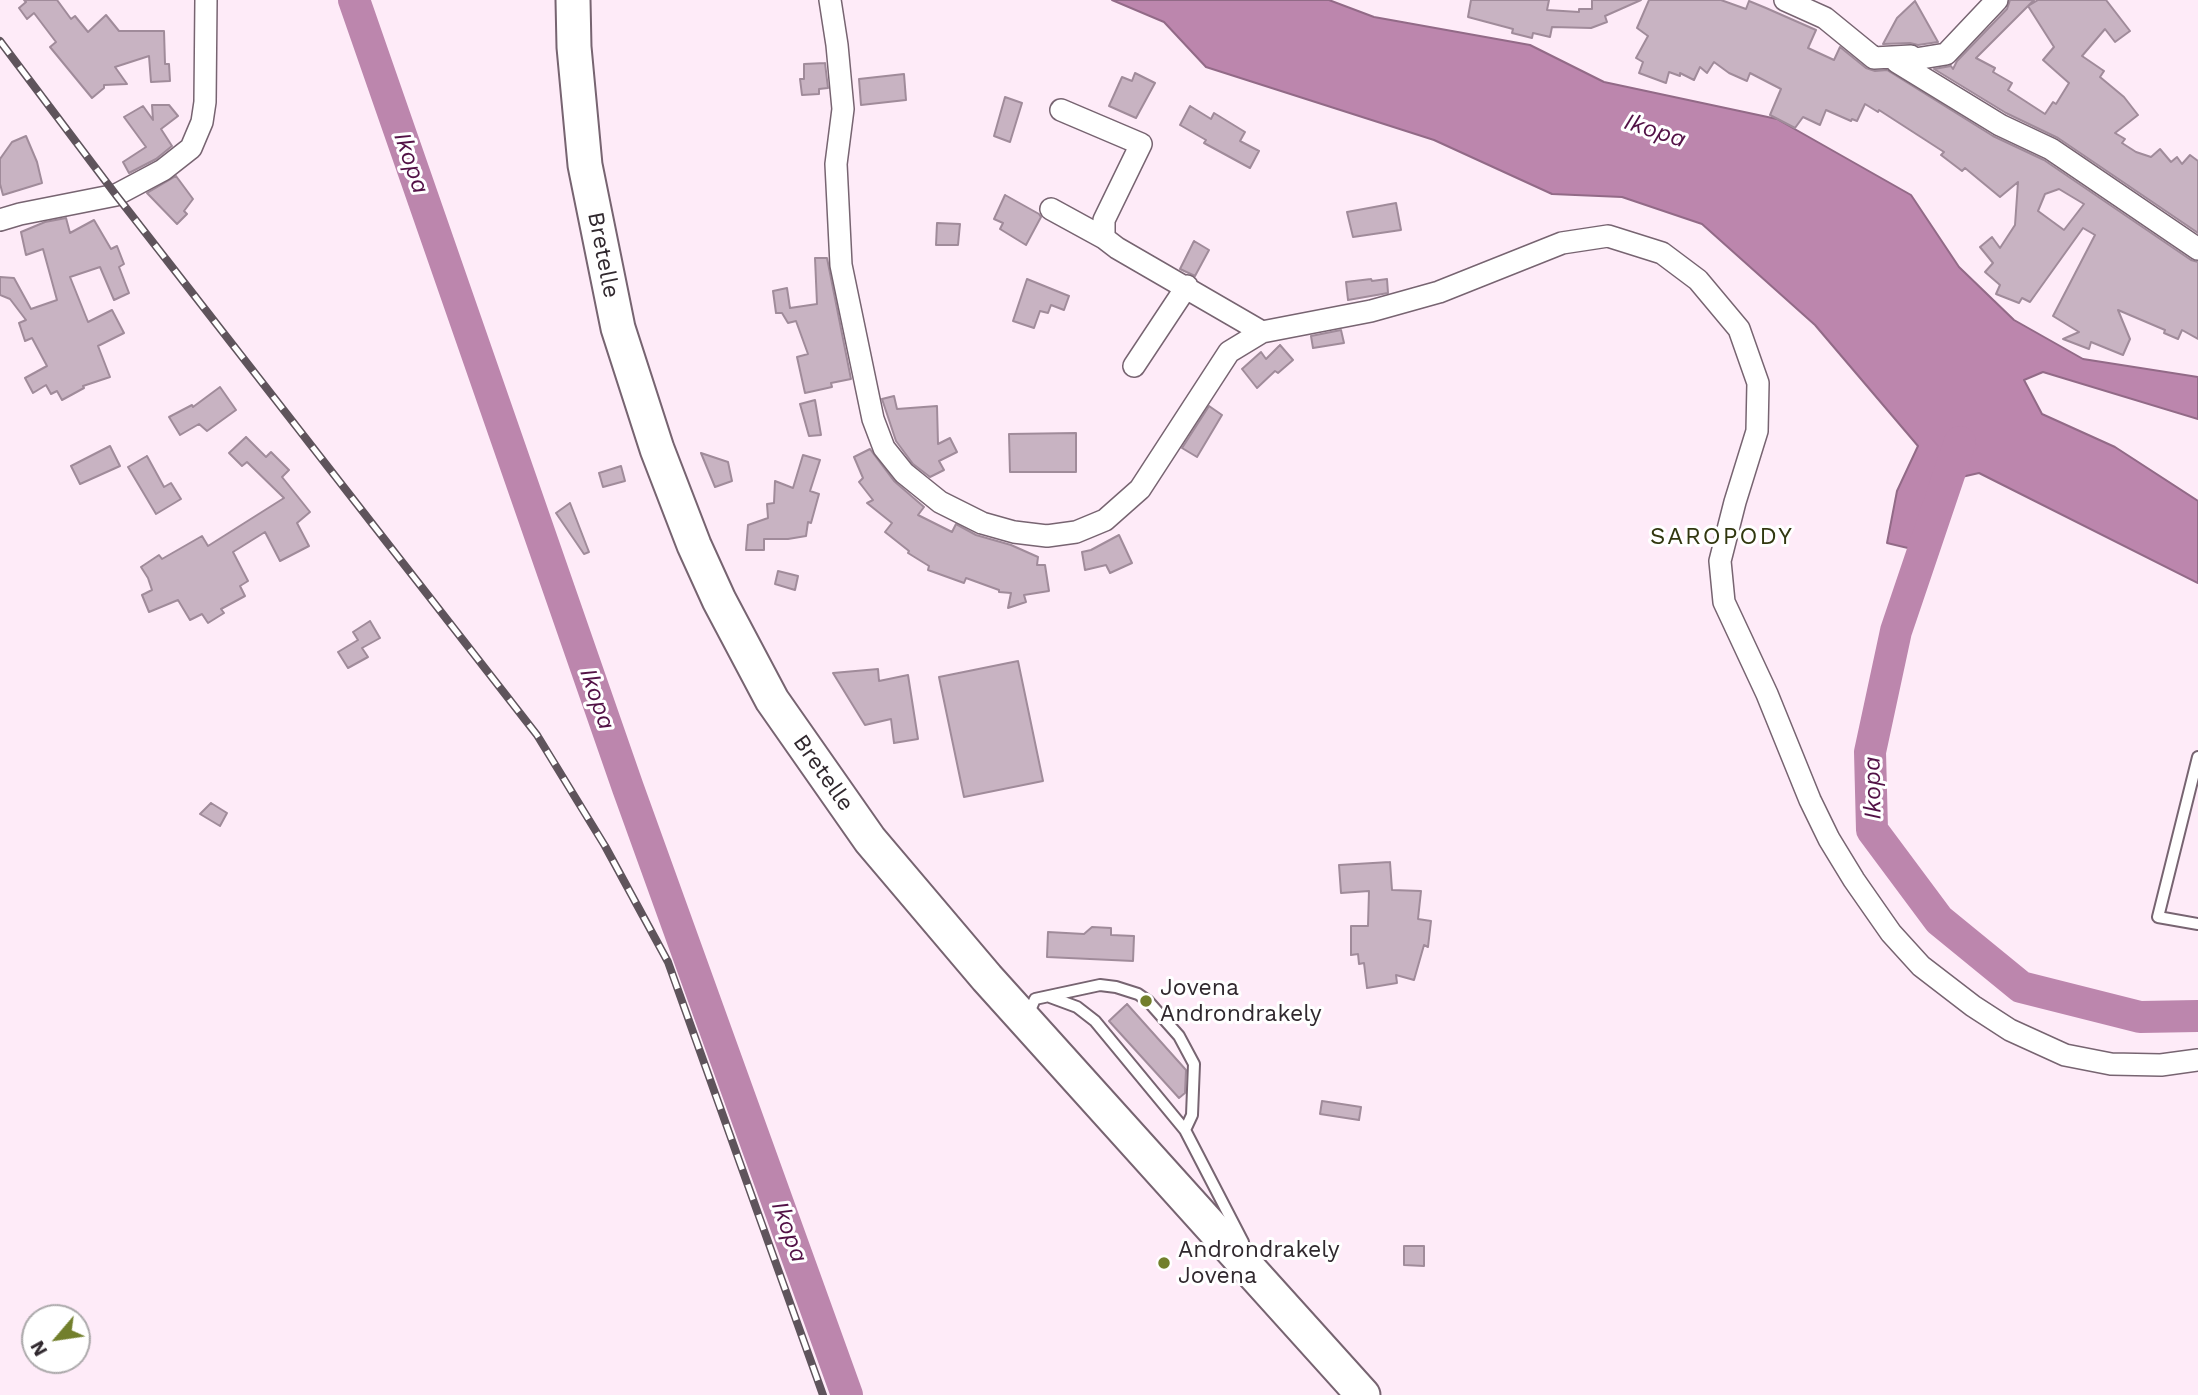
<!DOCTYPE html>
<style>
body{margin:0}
#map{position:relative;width:2198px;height:1395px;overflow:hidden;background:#feebf8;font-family:"Work Sans",sans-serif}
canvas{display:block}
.north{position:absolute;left:21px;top:1304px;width:70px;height:70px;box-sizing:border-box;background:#fff;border:2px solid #aca9ab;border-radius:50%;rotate:241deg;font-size:19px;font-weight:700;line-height:28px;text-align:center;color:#30282e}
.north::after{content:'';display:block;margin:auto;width:24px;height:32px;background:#727f2c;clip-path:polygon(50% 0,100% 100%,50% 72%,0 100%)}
</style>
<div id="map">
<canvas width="2198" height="1395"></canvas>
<div class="north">N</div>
</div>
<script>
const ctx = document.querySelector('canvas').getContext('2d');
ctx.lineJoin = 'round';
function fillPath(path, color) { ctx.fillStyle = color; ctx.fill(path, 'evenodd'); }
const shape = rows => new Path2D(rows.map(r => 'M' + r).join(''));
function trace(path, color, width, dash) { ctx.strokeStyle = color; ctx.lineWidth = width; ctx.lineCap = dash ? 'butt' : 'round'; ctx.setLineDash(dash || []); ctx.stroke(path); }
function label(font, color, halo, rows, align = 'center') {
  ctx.font = font + ' "Work Sans",sans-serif'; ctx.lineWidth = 6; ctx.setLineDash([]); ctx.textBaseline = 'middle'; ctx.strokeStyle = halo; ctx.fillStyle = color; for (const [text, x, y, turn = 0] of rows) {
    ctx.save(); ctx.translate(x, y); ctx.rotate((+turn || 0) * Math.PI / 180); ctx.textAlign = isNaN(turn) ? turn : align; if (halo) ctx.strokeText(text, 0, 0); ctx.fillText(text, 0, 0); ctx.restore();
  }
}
const water = shape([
 [1112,0,1329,0,1374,17,1530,45,1604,82,1777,119,1911,195,1959,267,2014,320,2083,359,2198,377,2198,419,2043,372,2024,380,2042,414,2115,447,2198,501,2198,583,1979,473,1931,484,1912,549,1887,543,1897,491,1918,446,1815,325,1702,224,1622,197,1552,194,1434,140,1206,67,1164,22,1112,0]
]);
fillPath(water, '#bc86ad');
trace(water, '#926a87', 2);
trace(shape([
 [354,0,628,788,847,1395],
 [1960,442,1896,631,1870,752,1872,830,1939,920,2021,987,2140,1017,2198,1016]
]), '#bc86ad', 32);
const building = shape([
 [24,0,57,0,71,19,75,16,88,32,106,15,119,31,164,31,165,64,169,64,170,81,151,82,149,56,115,67,127,84,104,85,104,88,92,98,50,47,56,42,34,13,27,19,19,8,26,2,24,0],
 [1471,0,1549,0,1547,10,1579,12,1579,9,1592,9,1592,0,1641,0,1605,16,1607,22,1591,28,1552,27,1550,37,1533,33,1532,38,1512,33,1513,29,1468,17,1471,0],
 [1649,0,1721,0,1746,9,1749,1,1766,8,1816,30,1808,48,1834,60,1840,47,1866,68,1875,71,1887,70,1993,136,2044,160,2191,260,2198,262,2198,339,2182,330,2178,339,2164,333,2165,330,2118,310,2130,339,2123,355,2091,342,2089,349,2063,339,2079,332,2053,316,2095,235,2083,228,2030,302,2022,298,2019,303,1996,294,2000,285,1985,272,1993,263,1980,247,1992,237,2000,248,2015,225,2018,182,2000,197,1965,168,1962,171,1941,155,1944,152,1879,110,1878,112,1865,104,1857,121,1852,119,1851,121,1826,110,1820,125,1803,117,1795,128,1770,115,1781,89,1750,73,1747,81,1729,73,1714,62,1707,73,1700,67,1694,80,1680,73,1680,76,1669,72,1666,83,1639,73,1643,62,1636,58,1648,36,1637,28,1649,0],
 [2059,189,2084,204,2064,230,2038,211,2045,194,2059,189],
 [2010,0,2034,0,1976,58,1995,68,1993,72,2012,83,2008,90,2045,114,2053,102,2056,104,2069,83,2043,60,2054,47,2028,6,2038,0,2106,0,2130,31,2115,42,2105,29,2082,56,2104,71,2100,77,2124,97,2138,115,2115,133,2125,139,2122,143,2136,152,2151,157,2160,149,2171,162,2177,157,2182,164,2190,155,2198,161,2198,233,2058,138,2006,113,1934,69,1951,66,1953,69,1957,61,2007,9,2010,0],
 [1915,1,1938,42,1918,45,1910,43,1883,44,1897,18,1915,1],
 [825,63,828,88,819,89,819,94,802,95,800,79,804,79,804,64,825,63],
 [1135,73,1155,83,1136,118,1109,106,1122,77,1132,81,1135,73],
 [904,74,906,100,861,105,859,79,904,74],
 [1005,97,1022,103,1010,142,994,136,1005,97],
 [152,105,169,105,178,116,161,129,172,146,156,159,129,173,123,162,146,147,124,117,143,106,153,120,152,105],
 [1190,106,1211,119,1214,113,1245,132,1240,141,1259,151,1250,168,1204,143,1206,140,1180,125,1190,106],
 [26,136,37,162,42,183,3,195,0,184,0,159,12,142,26,136],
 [176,176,193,199,184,211,187,214,177,224,147,193,176,176],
 [1005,195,1039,214,1041,217,1026,245,1000,229,1003,223,994,219,1005,195],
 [1396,203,1401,230,1353,237,1347,212,1396,203],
 [66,218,70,233,94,220,111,249,117,246,124,264,119,267,129,293,114,300,100,267,70,277,88,322,112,310,124,333,98,346,110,377,83,386,84,388,62,400,57,391,51,394,46,385,33,393,25,378,47,366,32,338,25,341,19,323,26,320,10,299,0,295,0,277,14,278,31,309,57,300,43,249,26,255,21,232,45,222,66,218],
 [937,223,960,224,958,245,936,245,937,223],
 [1194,241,1209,250,1195,276,1180,269,1194,241],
 [815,258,827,258,851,379,831,383,832,387,805,393,797,357,808,354,796,321,788,323,782,313,776,313,773,291,787,288,790,308,817,304,815,258],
 [1027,279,1069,296,1064,310,1051,305,1048,313,1040,311,1034,328,1013,321,1027,279],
 [1371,279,1372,281,1387,279,1388,293,1348,300,1346,282,1371,279],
 [1341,330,1344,343,1313,348,1311,336,1341,330],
 [1280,345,1293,360,1278,373,1275,371,1257,388,1242,369,1261,352,1266,359,1280,345],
 [220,387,236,410,207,431,199,424,180,435,169,417,192,405,193,407,220,387],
 [894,396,897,409,937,406,938,444,950,438,957,452,939,461,944,470,930,477,913,464,896,441,882,399,894,396],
 [815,400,821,435,809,436,800,404,815,400],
 [1209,406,1222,415,1197,457,1182,448,1209,406],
 [1076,433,1076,472,1010,472,1009,434,1076,433],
 [246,437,266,457,271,452,289,470,282,477,310,512,297,523,309,546,280,561,265,532,233,552,248,581,240,586,245,596,221,609,224,613,208,623,202,614,190,620,178,600,149,612,142,595,152,590,148,578,141,567,159,555,162,559,202,536,208,546,284,498,247,462,242,466,229,453,246,437],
 [110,446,120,466,80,484,71,466,110,446],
 [870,449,894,481,924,507,918,515,952,532,956,524,976,535,1011,545,1038,557,1037,565,1045,565,1049,591,1024,595,1026,602,1008,608,1011,593,999,592,999,590,966,578,964,583,928,570,929,566,908,553,909,551,885,532,892,523,867,503,873,500,859,482,863,478,854,457,870,449],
 [701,453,728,462,732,481,715,487,701,453],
 [803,455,820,460,810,491,819,494,811,523,808,522,806,536,788,539,764,539,764,550,746,550,748,525,768,518,767,504,774,503,775,481,793,488,803,455],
 [147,456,164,487,171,483,181,499,156,514,128,467,147,456],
 [621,466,625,481,603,487,599,473,621,466],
 [570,503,589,552,584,554,556,513,570,503],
 [1119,535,1132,563,1110,573,1106,565,1085,570,1082,552,1091,550,1119,535],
 [778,571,798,576,795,590,775,584,778,571],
 [370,621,380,638,362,648,368,657,348,668,338,652,358,640,353,632,370,621],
 [1018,661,1043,781,964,797,939,677,1018,661],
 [878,669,879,681,908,675,918,739,894,743,891,719,865,725,833,673,878,669],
 [211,803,227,813,220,826,200,814,211,803],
 [1390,862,1392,890,1421,891,1418,919,1431,921,1428,947,1424,945,1414,980,1396,975,1397,983,1367,988,1364,963,1359,964,1358,954,1351,955,1351,926,1368,926,1369,891,1341,893,1339,865,1390,862],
 [1092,927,1111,928,1111,935,1134,936,1133,961,1047,957,1048,932,1084,934,1092,927],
 [1127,1004,1186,1070,1185,1093,1179,1098,1109,1021,1127,1004],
 [1322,1101,1361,1107,1359,1120,1320,1114,1322,1101],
 [1404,1246,1424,1246,1424,1266,1404,1265,1404,1246]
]);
fillPath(building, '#c8b3c2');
trace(building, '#a08b9a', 2);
const lane = shape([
 [2198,757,2158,917,2198,924],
 [1050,997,1077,1007,1095,1021,1185,1130],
 [1028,1015,1035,999,1100,985,1116,987,1138,994,1148,1001,1179,1036,1194,1064,1192,1115,1185,1130,1243,1242]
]);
const street = shape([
 [830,0,837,45,843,109,836,164,841,265,873,419,884,448,904,473,940,502,982,523,1014,532,1047,536,1076,532,1105,520,1140,489,1229,352,1262,332,1371,311,1439,292,1562,243,1608,236,1662,253,1698,280,1739,329,1758,383,1757,431,1735,502,1720,561,1724,602,1767,694,1810,800,1829,839,1854,880,1891,933,1921,966,1973,1006,2010,1030,2065,1055,2111,1064,2161,1065,2198,1060],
 [1785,0,1825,18,1874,58,1911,56],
 [1997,0,1946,54,1897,62,2000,125,2051,149,2198,249],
 [1061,110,1141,144,1104,220,1104,238,1117,248,1262,332],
 [1051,209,1104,238],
 [0,220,20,214,116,195,163,170,191,148,202,122,205,102,206,0],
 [1134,366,1187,286]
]);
const primary = shape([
 [573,0,574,47,585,165,618,328,657,449,694,545,719,600,772,700,870,840,987,978,1363,1395]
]);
trace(lane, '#776471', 14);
trace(street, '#776471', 24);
trace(primary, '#776471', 37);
trace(lane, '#fff', 10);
trace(street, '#fff', 21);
trace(primary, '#fff', 33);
const rail = shape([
 [0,41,116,195,537,735,605,846,668,962,823,1395]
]);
trace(rail, '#5f545c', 8);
trace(rail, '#fff', 5, [16]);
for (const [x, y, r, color] of [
 [1146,1001,7,"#727f2c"],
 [1164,1263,7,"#727f2c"]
]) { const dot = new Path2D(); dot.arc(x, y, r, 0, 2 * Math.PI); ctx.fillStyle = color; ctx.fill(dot); trace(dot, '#fff', 2.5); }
label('23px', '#30282e', '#fff', [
 ["Bretelle",603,255,79],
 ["Bretelle",823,773,55]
]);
label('23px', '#30282e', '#fff', [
 ["Jovena",1160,988],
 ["Androndrakely",1160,1014],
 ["Androndrakely",1178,1250],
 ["Jovena",1178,1276]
], 'left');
label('italic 24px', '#521146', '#fff', [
 ["Ikopa",1655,131,18],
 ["Ikopa",411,163,71],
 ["Ikopa",597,699,71],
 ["Ikopa",1873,788,-91],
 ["Ikopa",789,1232,70]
]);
ctx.letterSpacing = '2px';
label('24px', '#31370f', '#fff', [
 ["SAROPODY",1722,537]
]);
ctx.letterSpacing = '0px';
</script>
